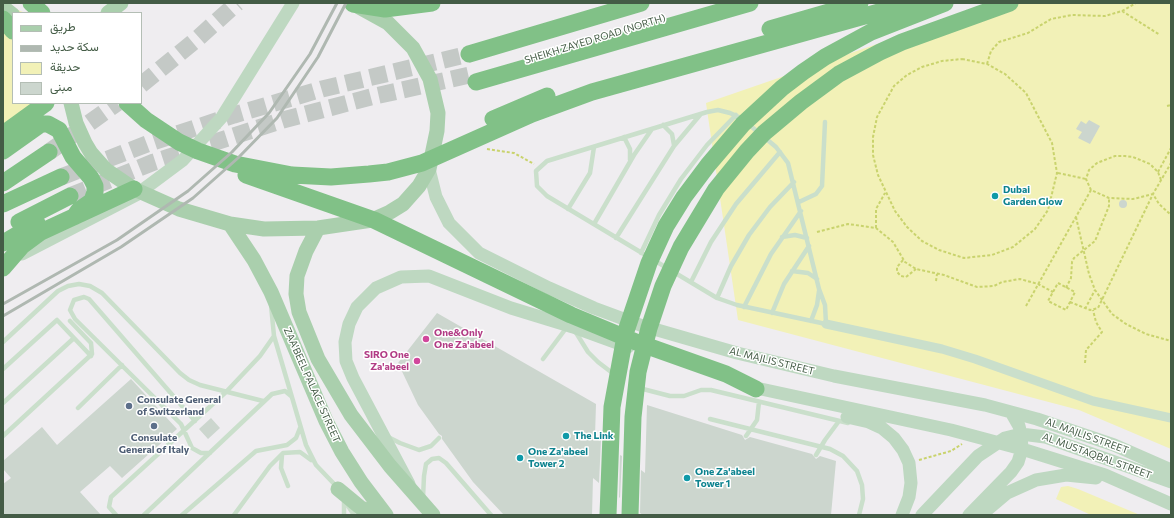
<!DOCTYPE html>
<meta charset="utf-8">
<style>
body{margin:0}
#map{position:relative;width:1174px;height:518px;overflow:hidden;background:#efedf0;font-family:Commissioner,Vazirmatn,sans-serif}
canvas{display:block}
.frame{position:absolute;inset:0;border:4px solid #445c46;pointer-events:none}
.legend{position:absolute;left:12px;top:12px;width:130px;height:92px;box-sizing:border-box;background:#fff;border:1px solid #b4beb5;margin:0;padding:5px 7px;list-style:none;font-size:12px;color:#445c46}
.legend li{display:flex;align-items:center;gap:8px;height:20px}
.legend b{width:20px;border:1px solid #b4beb5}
</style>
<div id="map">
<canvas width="1174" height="518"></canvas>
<div class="frame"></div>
<ul class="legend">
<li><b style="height:5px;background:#aacfad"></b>طريق</li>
<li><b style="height:5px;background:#afb8b1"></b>سكة حديد</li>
<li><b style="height:11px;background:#f2f1b7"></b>حديقة</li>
<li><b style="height:11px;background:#ccd6ce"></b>مبنى</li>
</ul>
</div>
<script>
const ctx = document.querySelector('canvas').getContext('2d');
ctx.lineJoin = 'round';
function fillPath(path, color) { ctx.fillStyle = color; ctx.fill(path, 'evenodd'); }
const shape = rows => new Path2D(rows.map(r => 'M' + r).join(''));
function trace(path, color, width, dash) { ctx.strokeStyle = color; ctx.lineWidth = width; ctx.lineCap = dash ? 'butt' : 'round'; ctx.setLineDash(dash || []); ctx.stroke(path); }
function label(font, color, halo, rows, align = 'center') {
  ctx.font = font + ' Commissioner,sans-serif'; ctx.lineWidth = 3; ctx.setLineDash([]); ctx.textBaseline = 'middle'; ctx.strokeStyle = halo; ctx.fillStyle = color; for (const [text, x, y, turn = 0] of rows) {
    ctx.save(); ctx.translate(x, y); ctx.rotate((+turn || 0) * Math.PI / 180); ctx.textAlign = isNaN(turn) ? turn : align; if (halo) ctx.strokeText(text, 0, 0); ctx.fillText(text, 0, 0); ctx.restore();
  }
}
fillPath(shape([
 [3,3,25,13,13,13,13,103,37,103,3,132],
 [996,3,1171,3,1171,449,1079,410,738,320,706,103],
 [1068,486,1078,489,1140,515,1091,515,1056,499,1061,487]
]), '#f2f1b7');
fillPath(shape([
 [1089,120,1100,126,1090,144,1078,138,1082,132,1076,129,1081,121,1086,124],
 '1119 204a4 4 0 1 1 8 0a4 4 0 1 1-8 0Z',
 [437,313,596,404,595,436,601,440,599,483,593,478,592,515,504,515,473,482,442,439,442,436,439,434,418,405,398,363],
 [131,379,177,429,122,478,110,466,80,492,101,515,3,515,3,484,11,478,3,469,3,461,42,427,57,445],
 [647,405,742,435,745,440,750,437,812,454,816,459,820,456,836,461,831,515,643,515,640,513,641,470,645,473],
 [211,418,220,428,208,439,199,429],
 [620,455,622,456,620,498,619,497]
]), '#ccd6ce');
trace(shape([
 [141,85,197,39,237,3],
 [49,152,117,103],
 [61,177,147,144,234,115,322,89,469,54],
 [70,196,154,162,283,120,371,97,474,74]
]), '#c4c9c6', 17, [17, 8]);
trace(shape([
 [1122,11,1160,35],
 [962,59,987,64,1005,74,1026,93,1052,143,1057,173,1048,210,1035,229,1013,247,992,255,964,258,939,250,922,241,907,227,895,211,878,175,873,155,873,137,877,117,894,86,907,75,922,67,942,61,962,59],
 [987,64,991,51,999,42,1028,33,1051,19,1072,15,1105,16,1122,11,1136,3],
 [1167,106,1171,105],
 [487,149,514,153,534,164],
 [1158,172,1171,148],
 [1058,173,1086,179],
 [1161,180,1158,172,1150,164,1133,157,1125,156,1115,156,1097,163,1089,170,1086,179,1091,190,1109,198,1133,199,1153,194,1159,204,1171,215],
 [1076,217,1089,274,1095,290,1112,314,1126,324,1146,334,1171,341],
 [876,228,876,209,885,193],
 [817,232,848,224,876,228,893,242,905,262,916,269,944,275,977,287,994,286,1002,282,1020,279,1038,284,1053,292],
 [903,260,897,267,897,272,901,276,906,277,916,269],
 [936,281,937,274],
 [1058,283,1075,292,1066,310,1048,301,1058,283],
 [1066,288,1071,278,1072,262,1074,258,1095,241,1109,206,1109,198],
 [1070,302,1090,310,1098,308,1153,194,1171,163],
 [1026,306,1091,190],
 [1085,309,1095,290],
 [1085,363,1086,350,1102,332,1096,322,1093,310],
 [919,460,951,451,962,444]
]), '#c9d36d', 2, [3, 2]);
trace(shape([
 [718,110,730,113,741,118,776,147,788,163,819,289,825,305,826,324,737,305,717,298,547,196,537,186,536,171,547,161,707,112,718,110],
 [663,125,672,134,674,145],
 [624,137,630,149,630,160],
 [799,202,816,194,822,186,825,122],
 [568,209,590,173,594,147],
 [594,224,634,155,652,129],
 [782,237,795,235,807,238],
 [616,238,674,146,700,115],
 [641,253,659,215,681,179,707,145,736,115],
 [792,271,808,273,817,279],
 [691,282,711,242,736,204,780,152],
 [717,298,731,266,749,235,770,207,794,182],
 [271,305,274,336,306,445,316,465,338,488],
 [744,307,771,254,801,211],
 [772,313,784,284,809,246],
 [811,321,817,305,819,291],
 [575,331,588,352,598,362,615,375],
 [3,342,58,291,68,286,79,284,90,286,102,293,180,373,189,380,200,385,263,401],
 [543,359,567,327],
 [3,369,57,320,91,356],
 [639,388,670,396,684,396,701,390,711,390,848,423],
 [3,403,74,338],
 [78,408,122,365],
 [710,419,830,449,843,456,857,471,862,485,863,499,859,515],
 [195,421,89,299,84,297,74,300,70,310,75,319,181,424,192,448,201,453,210,453],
 [3,436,92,354,91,343,70,321],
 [746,436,757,420,759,402],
 [388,437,400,443,419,450,431,446,439,438],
 [282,455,281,468,288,486],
 [816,455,825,440,839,421],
 [423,498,424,476,426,464,432,459,439,458,446,463,491,515],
 [346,503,354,515],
 [116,515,109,507,111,497,226,392,260,356,274,336],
 [144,515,272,394,285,391,291,396],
 [182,515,256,451,287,445,296,438,300,428],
 [234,515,270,466,283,453,300,452,311,460],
 [344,515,344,502]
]), '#cadfcb', 4.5);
trace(shape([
 [826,324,942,349,975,359,1093,401,1171,418]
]), '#cadfcb', 9);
trace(shape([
 [429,169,436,197,449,223,479,253,549,288,594,308,640,325,737,353,834,376,985,405,1037,419,1114,445,1171,470],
 [22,254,136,195,183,160,222,117,293,3],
 [747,386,951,430,1022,449,1105,475,1171,504],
 [847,417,869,422,882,428,894,438,903,450,909,463,911,483,909,497,902,515],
 [409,484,353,378,346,361,345,342,349,324,357,307,376,288,401,277,429,276,511,308,573,327,628,347],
 [922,515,978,456,1005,438,1021,434,1045,437,1171,482],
 [969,515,1011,472,1018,462,1022,449,1021,434,1019,426,1011,412],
 [981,515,1007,493,1036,480,1066,475,1096,478]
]), '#bed8c1', 13);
trace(shape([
 [3,7,13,15],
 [108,13,121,3],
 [71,103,76,123,85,143,91,153,106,170,134,189,179,209,230,224,264,229,318,228,372,220,390,212,403,204,419,186,429,169,437,131,438,113,430,79,413,48,388,23,359,7],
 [230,224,254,260,271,292,326,421,342,452,361,482,386,515],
 [318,228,306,251,297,276,296,294,299,312,318,359,351,415,390,466,433,515],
 [338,489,361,508,372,512,382,511]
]), '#aacfad', 15);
trace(shape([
 [31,3,42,13],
 [353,4,385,9,432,3],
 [3,19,13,31],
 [770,29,860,3],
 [469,54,641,3],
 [476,82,750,3],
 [127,103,146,120,179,142,198,151,235,164,292,175,331,177,369,174,388,172,422,163,532,114,592,92,911,3],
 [493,119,547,96],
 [3,134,46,103],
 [3,151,41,124,48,124,59,130,73,157,91,178,95,186,95,192,92,201,79,210,74,217],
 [246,175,374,220,571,315,636,342,726,374,756,389],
 [3,183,49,152],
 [3,204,61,177],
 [19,222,70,196],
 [3,243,37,223],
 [3,268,22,246,41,232,134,189],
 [608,515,612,407,626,331,649,263,666,226,684,197,708,165,743,124,782,88,803,72,825,57,871,32,945,3],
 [630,515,633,417,638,372,649,328,663,286,681,247,716,189,747,151,764,133,801,102,839,74,880,52,902,42,1010,3]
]), '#81c187', 17);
trace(shape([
 [3,304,117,240,188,191,232,152,269,113,310,54,337,3],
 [3,316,121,247,193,198,238,158,277,118,318,57,346,3]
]), '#afb8b1', 3);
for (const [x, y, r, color] of [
 [995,196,4,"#0f9aa8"],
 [426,339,4,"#d1479c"],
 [417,361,4,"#d1479c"],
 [129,406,4,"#5c6f8a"],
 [154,426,4,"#5c6f8a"],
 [566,436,4,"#0f9aa8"],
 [520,458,4,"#0f9aa8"],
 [687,478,4,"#0f9aa8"]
]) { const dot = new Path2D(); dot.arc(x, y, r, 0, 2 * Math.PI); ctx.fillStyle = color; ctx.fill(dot); trace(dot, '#fff', 1.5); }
label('10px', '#445c46', '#fff', [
 ["SHEIKH ZAYED ROAD (NORTH)",595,39,-17],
 ["AL MAJLIS STREET",772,361,14],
 ["ZAA'BEEL PALACE STREET",312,385,66],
 ["AL MAJLIS STREET",1087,436,20],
 ["AL MUSTAQBAL STREET",1097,456,20]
]);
label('bold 10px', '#0d838f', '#fff', [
 ["Dubai",1003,190],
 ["Garden Glow",1003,202],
 ["The Link",574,436],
 ["One Za'abeel",528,452],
 ["Tower 2",528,464],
 ["One Za'abeel",695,472],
 ["Tower 1",695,484]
], 'left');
label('bold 10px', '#b23c85', '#fff', [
 ["One&Only",434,333],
 ["One Za'abeel",434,345],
 ["SIRO One",409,355,"right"],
 ["Za'abeel",409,367,"right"]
], 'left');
label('bold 10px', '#4e5e75', '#fff', [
 ["Consulate General",137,400],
 ["of Switzerland",137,412],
 ["Consulate",154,438,"center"],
 ["General of Italy",154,450,"center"]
], 'left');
</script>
